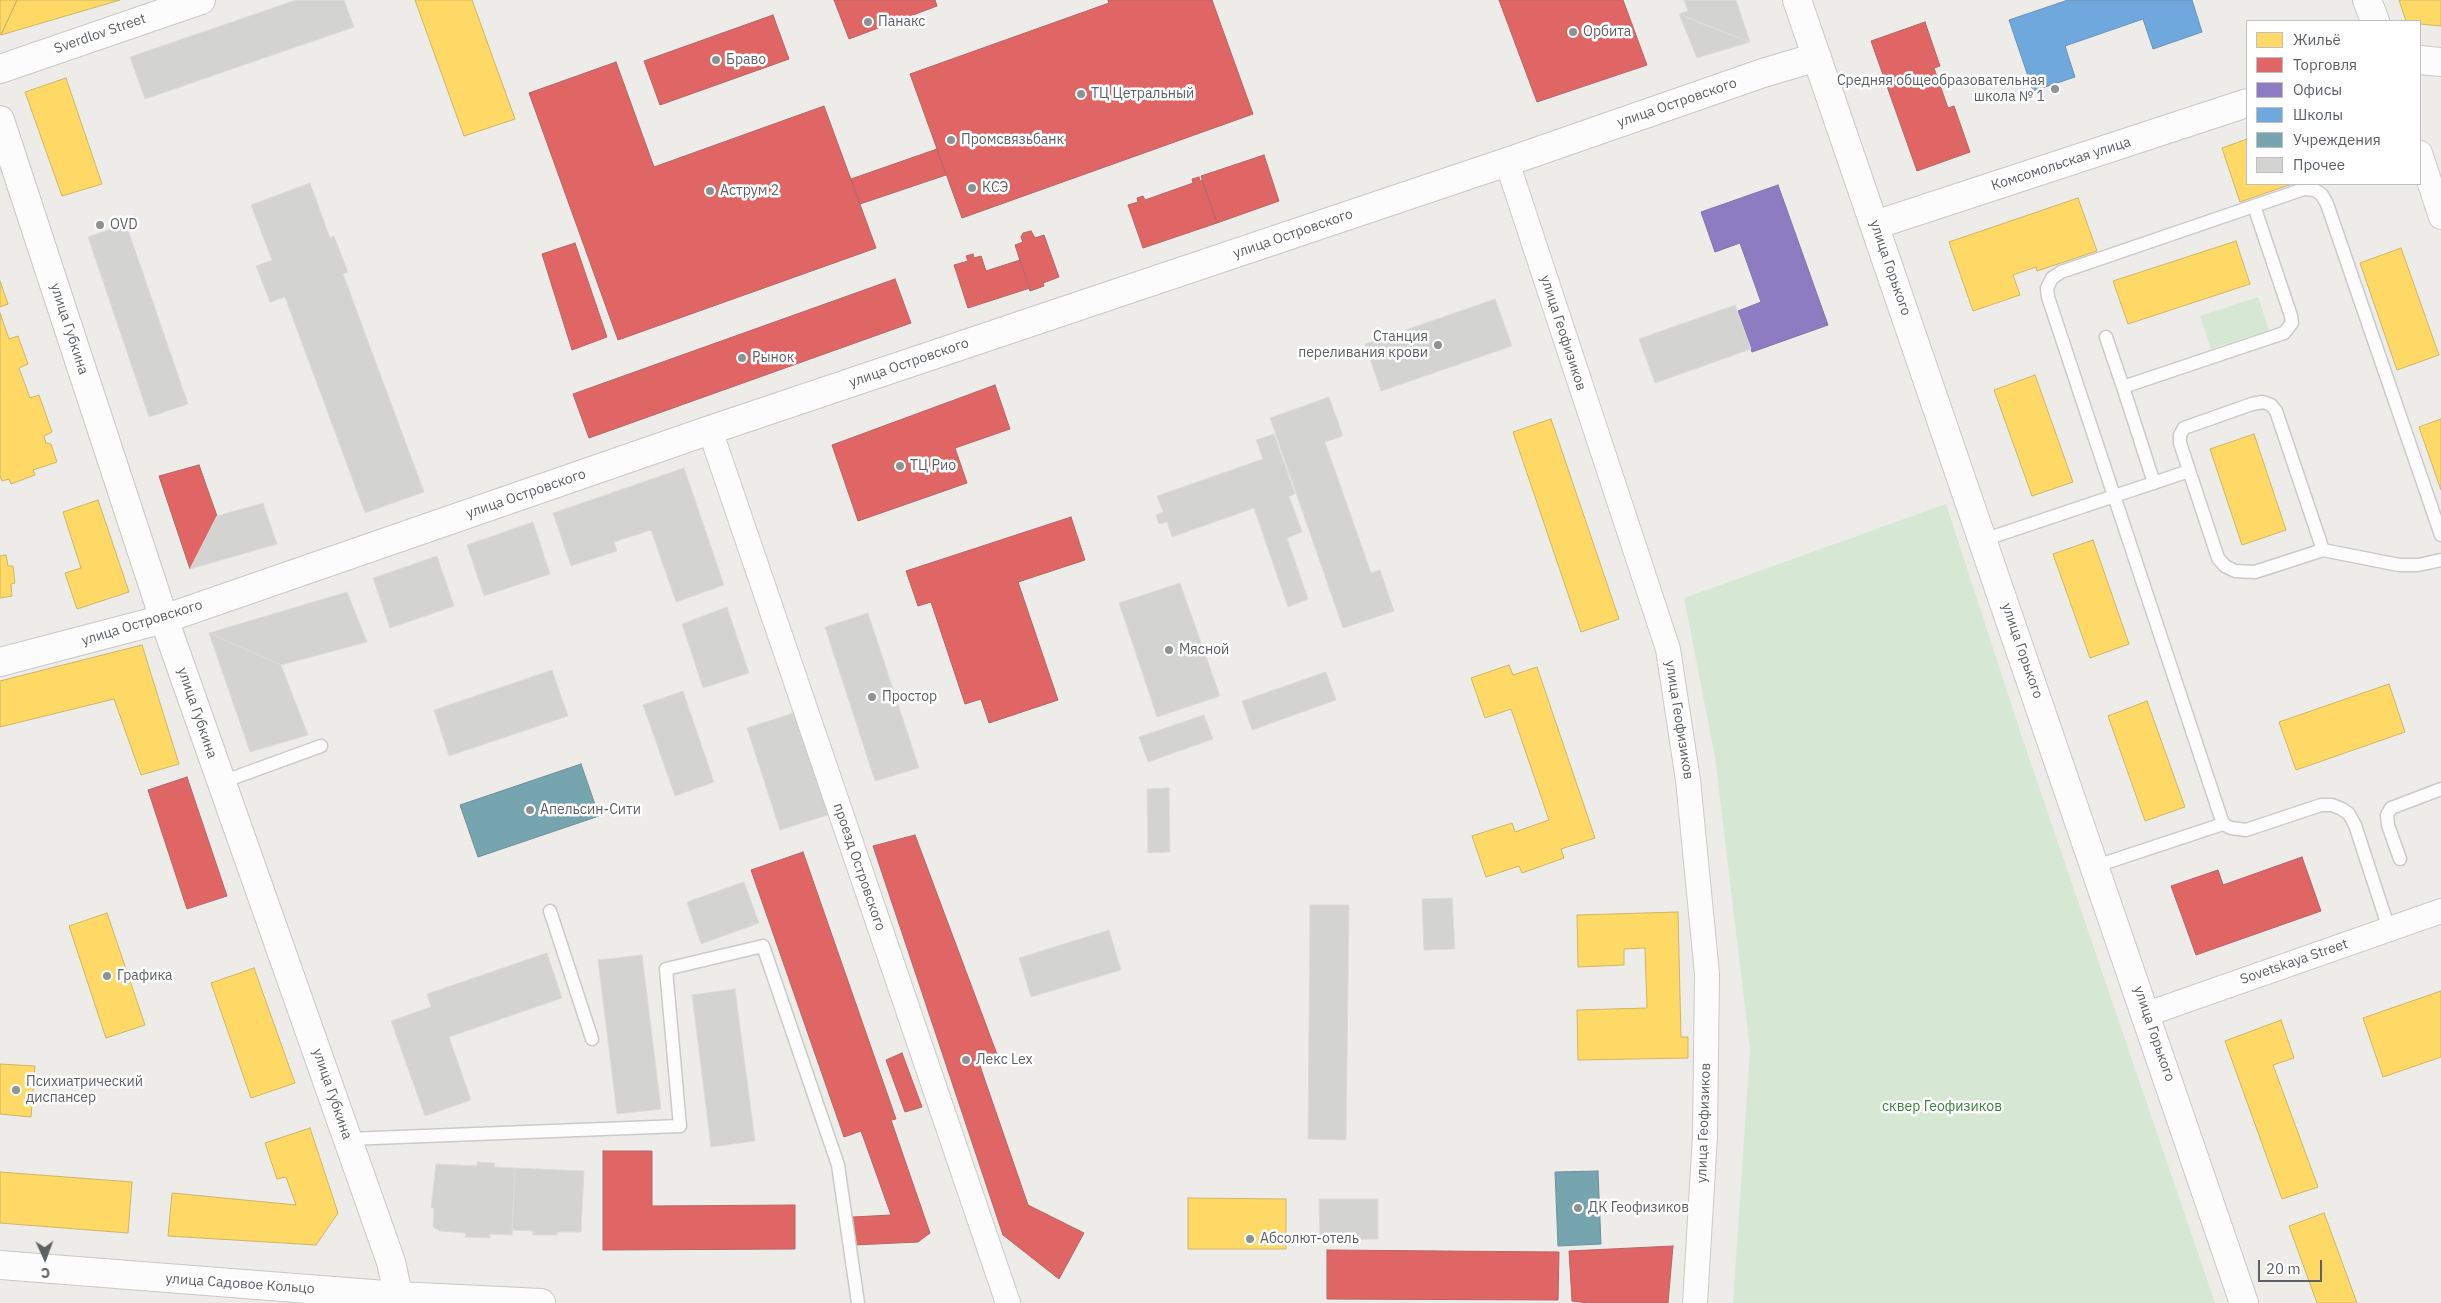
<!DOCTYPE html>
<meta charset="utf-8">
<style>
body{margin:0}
#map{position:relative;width:2441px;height:1303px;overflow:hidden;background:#edece8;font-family:"IBM Plex Sans",sans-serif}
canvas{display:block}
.legend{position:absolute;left:2246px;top:20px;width:175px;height:165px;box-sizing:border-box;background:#fff;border:1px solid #bec0c1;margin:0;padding:6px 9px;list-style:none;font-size:15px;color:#5d6165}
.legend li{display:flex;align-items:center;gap:10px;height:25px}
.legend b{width:25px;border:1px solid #bec0c1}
.north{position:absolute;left:20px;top:1233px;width:50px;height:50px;-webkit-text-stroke:4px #fff;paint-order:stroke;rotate:178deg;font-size:14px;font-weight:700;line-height:20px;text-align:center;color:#5d6165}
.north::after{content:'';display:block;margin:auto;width:18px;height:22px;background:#5d6165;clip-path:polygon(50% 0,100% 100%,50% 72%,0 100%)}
.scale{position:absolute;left:2258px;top:1260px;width:64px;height:22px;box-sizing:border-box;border:2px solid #5d6165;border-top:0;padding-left:6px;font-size:15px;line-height:18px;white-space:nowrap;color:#5d6165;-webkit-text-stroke:4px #fff;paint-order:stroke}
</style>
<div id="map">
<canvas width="2441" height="1303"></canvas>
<ul class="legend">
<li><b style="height:14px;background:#ffd966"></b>Жильё</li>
<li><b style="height:14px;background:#e06666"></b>Торговля</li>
<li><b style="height:14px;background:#8e7cc3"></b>Офисы</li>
<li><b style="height:14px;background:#6fa8dc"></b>Школы</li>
<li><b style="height:14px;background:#76a5af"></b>Учреждения</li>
<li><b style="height:14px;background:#d3d3d1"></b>Прочее</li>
</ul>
<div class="north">С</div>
<div class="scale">20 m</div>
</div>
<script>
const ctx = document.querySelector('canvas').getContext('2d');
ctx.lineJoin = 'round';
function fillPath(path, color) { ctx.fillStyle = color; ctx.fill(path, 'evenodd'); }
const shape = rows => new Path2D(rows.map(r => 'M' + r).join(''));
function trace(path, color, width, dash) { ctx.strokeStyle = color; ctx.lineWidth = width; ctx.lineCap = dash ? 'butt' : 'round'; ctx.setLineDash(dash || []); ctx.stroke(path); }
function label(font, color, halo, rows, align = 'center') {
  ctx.font = font + ' "IBM Plex Sans",sans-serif'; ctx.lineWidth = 5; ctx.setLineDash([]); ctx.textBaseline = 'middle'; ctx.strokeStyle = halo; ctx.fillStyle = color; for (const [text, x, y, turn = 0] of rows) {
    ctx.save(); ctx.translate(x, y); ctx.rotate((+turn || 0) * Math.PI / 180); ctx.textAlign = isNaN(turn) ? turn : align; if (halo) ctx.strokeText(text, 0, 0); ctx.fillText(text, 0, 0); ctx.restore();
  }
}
fillPath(shape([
 [2258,297,2269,330,2211,349,2200,316],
 [1946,504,2023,740,2215,1303,1733,1303,1750,1049,1715,757,1684,598]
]), '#d6e8d4');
const homes = shape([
 [0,0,17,0,1,35,0,32,0,0],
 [17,0,120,0,1,35,17,0],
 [415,0,472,0,515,119,464,136,415,0],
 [2399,0,2441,0,2441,26,2420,24,2420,21,2406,21,2399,0],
 [66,78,102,184,62,196,25,92,66,78],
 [2247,139,2247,184,2292,184,2240,202,2222,148,2247,139],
 [2078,198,2097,251,2037,271,2036,267,2013,275,2020,295,1973,311,1949,242,2078,198],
 [2236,241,2250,284,2128,324,2113,281,2236,241],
 [2401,248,2439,355,2397,370,2360,263,2401,248],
 [0,281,8,304,0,307,0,281],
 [0,313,9,339,18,336,28,364,19,368,30,398,39,395,52,432,44,436,46,443,51,444,57,462,33,470,35,475,11,484,9,479,2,481,0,476,0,313],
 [2035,375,2073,482,2032,496,1994,390,2035,375],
 [1551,419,1619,619,1581,632,1513,432,1551,419],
 [2441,419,2441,490,2419,427,2441,419],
 [2254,434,2286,530,2242,545,2210,449,2254,434],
 [98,500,129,592,77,609,65,573,81,568,63,512,98,500],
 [2093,540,2129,644,2090,658,2053,554,2093,540],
 [6,555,8,566,13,566,15,583,11,584,12,596,0,598,0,556,6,555],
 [142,645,179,764,141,775,114,699,0,727,0,681,142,645],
 [1509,665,1513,675,1537,667,1595,838,1561,849,1564,858,1522,873,1519,866,1486,877,1472,836,1512,823,1515,832,1549,820,1511,709,1485,718,1471,678,1509,665],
 [2389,684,2405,732,2296,770,2279,722,2389,684],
 [2147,701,2185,807,2145,821,2108,716,2147,701],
 [1678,912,1681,1037,1688,1037,1688,1058,1578,1060,1577,1010,1647,1008,1645,948,1624,949,1624,965,1578,967,1577,915,1678,912],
 [107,913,145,1025,106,1038,69,926,107,913],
 [254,968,295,1083,251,1098,211,983,254,968],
 [2441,991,2441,1057,2383,1077,2363,1018,2441,991],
 [2281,1020,2294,1058,2273,1065,2318,1187,2282,1199,2225,1041,2281,1020],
 [0,1064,35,1066,31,1117,0,1114,0,1064],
 [310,1128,338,1213,316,1245,168,1236,172,1193,296,1205,286,1177,277,1179,265,1143,310,1128],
 [0,1172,132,1182,128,1233,0,1223,0,1172],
 [1188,1198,1286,1199,1286,1249,1188,1249,1188,1198],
 [2324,1213,2357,1303,2317,1303,2289,1226,2324,1213]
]);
fillPath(homes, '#ffd966');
trace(homes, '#ceb566', 1);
const shops = shape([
 [834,0,935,0,937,6,849,39,834,0],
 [1108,0,1212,0,1253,114,962,218,910,74,1109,3,1108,0],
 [1499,0,1623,0,1647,65,1537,102,1499,0],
 [773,15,789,59,660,105,644,61,773,15],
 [1925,22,1940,66,1934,68,1948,108,1954,106,1970,152,1917,171,1871,41,1925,22],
 [616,62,654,167,824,106,876,248,618,340,529,93,616,62],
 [937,149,946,175,860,204,851,179,937,149],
 [1264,155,1279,201,1217,223,1201,176,1264,155],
 [1199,177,1200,181,1202,180,1217,223,1143,248,1128,205,1138,202,1137,198,1143,196,1145,200,1193,183,1192,179,1199,177],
 [1031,231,1035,238,1044,235,1059,277,1043,283,1044,286,1030,291,1015,245,1023,242,1021,237,1023,233,1031,231],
 [575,243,607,337,572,350,542,254,575,243],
 [973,254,974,258,981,256,986,271,1020,260,1030,288,968,308,954,265,968,261,966,256,973,254],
 [895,279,911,323,589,438,573,394,895,279],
 [995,385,1010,429,955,448,967,483,858,521,832,445,995,385],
 [199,465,217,516,190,569,159,476,199,465],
 [1071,517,1085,560,1018,582,1058,700,989,723,981,699,965,704,931,602,918,606,906,571,1071,517],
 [187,777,227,896,187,909,148,790,187,777],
 [915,835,998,1057,979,1063,1028,1205,1084,1233,1059,1279,1003,1235,873,846,915,835],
 [803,852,896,1119,891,1120,930,1233,918,1242,854,1245,853,1217,891,1215,861,1131,844,1137,751,870,803,852],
 [2302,857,2321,911,2196,955,2171,886,2218,870,2223,885,2302,857],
 [902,1053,922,1107,905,1112,886,1060,902,1053],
 [603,1151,652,1151,652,1206,795,1205,795,1249,603,1250,603,1151],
 [1673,1246,1668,1303,1589,1303,1572,1301,1569,1251,1673,1246],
 [1327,1250,1559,1252,1558,1300,1327,1299,1327,1250]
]);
fillPath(shops, '#e06666');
trace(shops, '#b96466', 1);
const offices = shape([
 [1778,185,1828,325,1752,352,1738,311,1761,302,1740,243,1715,252,1701,212,1778,185]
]);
fillPath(offices, '#8e7cc3');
trace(offices, '#7f74a7', 1);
const schools = shape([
 [2068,0,2192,0,2202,32,2153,49,2143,19,2065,46,2075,77,2033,91,2009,20,2068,0]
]);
fillPath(schools, '#6fa8dc');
trace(schools, '#6a93b8', 1);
const public = shape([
 [581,764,599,816,478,857,460,805,581,764],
 [1598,1171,1601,1244,1558,1246,1555,1172,1598,1171]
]);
fillPath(public, '#76a5af');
trace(public, '#6e9199', 1);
const building = shape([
 [296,0,344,0,354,27,145,99,130,57,296,0],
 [1684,0,1736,0,1750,42,1679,14,1688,11,1684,0],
 [1679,14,1714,29,1750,42,1697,58,1679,14],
 [310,183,330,238,334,236,348,272,343,274,424,492,365,513,285,297,270,302,256,266,272,260,251,205,310,183],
 [126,224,188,404,149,417,88,237,126,224],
 [1495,299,1512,346,1381,391,1365,344,1495,299],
 [1735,305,1751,349,1655,383,1639,339,1735,305],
 [1329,397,1343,436,1325,442,1371,573,1380,570,1394,611,1343,628,1270,418,1329,397],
 [1274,434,1295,494,1289,496,1302,532,1287,538,1308,599,1288,607,1254,508,1172,537,1167,522,1159,524,1156,515,1163,512,1157,496,1263,459,1256,440,1274,434],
 [684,468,724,585,676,602,651,530,614,542,617,551,571,566,553,513,684,468],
 [263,503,277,544,190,569,217,516,263,503],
 [533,522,550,574,484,596,467,545,533,522],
 [437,556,454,606,390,628,373,578,437,556],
 [1180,583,1220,696,1157,717,1119,603,1180,583],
 [347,592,367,642,281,665,209,633,347,592],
 [727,607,749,673,703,688,682,624,727,607],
 [868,613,919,768,875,781,825,627,868,613],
 [209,633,281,665,308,735,250,752,209,633],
 [552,670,568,716,449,756,434,710,552,670],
 [1326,672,1336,700,1252,730,1242,701,1326,672],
 [683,691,714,782,675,796,643,705,683,691],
 [800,711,834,813,780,830,747,728,800,711],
 [1204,715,1213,739,1148,762,1139,737,1204,715],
 [1169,788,1170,852,1148,853,1147,789,1169,788],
 [744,882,759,923,701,944,687,902,744,882],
 [1452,898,1455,949,1424,950,1422,899,1452,898],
 [1310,905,1349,905,1346,1140,1308,1139,1310,905],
 [1109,930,1121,970,1031,997,1019,958,1109,930],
 [547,953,562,998,449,1037,471,1100,425,1116,391,1021,431,1007,427,994,547,953],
 [642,955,661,1109,617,1114,598,960,642,955],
 [735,989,755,1141,711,1147,692,995,735,989],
 [477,1162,495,1163,494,1167,515,1168,512,1235,490,1234,490,1238,465,1237,466,1233,440,1231,433,1227,434,1208,431,1208,436,1164,477,1166,477,1162],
 [515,1168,584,1171,581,1232,558,1232,557,1235,533,1235,533,1231,512,1230,515,1168],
 [1319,1199,1378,1199,1378,1239,1320,1240,1319,1199]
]);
fillPath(building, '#d3d3d1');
trace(building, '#dcdbd7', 1);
const lane = shape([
 [2106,337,2123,387,2284,333,2292,323,2291,316,2254,206,2304,189,2315,190,2322,195,2327,204,2441,535],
 [2123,387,2154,483],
 [1983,540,2189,471],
 [2323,550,2276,411,2271,405,2263,402,2252,404,2184,428,2180,435,2180,443,2218,558,2225,566,2235,571,2255,572,2323,550,2399,565,2418,565,2441,560],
 [222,782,321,746],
 [2223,824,2231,828,2246,830,2321,805,2332,805,2342,809,2349,814,2355,825,2389,929],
 [2400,859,2388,825,2387,815,2391,808,2441,789],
 [2096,866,2223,824,2048,297,2047,288,2052,278,2061,272,2254,206],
 [550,911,592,1039],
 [348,1139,680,1126,666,969,763,946,838,1165,858,1303]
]);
const street = shape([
 [2420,153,2441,217],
 [1507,162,1668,649,1688,780,1707,974,1705,1136,1695,1303],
 [710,430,1008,1303],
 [2147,1014,2441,911]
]);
const secondary = shape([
 [1797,0,2244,1303],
 [2367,0,2375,21],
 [2420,60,2441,62],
 [0,69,201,0],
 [0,120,164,619,391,1262,400,1303],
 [1875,225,2247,103],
 [0,662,164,619,710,430,1507,162,1763,73,1817,57],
 [0,1265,398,1296,541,1303]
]);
trace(lane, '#c9caca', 15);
trace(street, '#c9caca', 26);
trace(secondary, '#c8c8c8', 30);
trace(lane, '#fcfcfc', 12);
trace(street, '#fcfcfc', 24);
trace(secondary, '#fcfcfc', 28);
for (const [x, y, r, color] of [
 [868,22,5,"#8f9293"],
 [1573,32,5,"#8f9293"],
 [716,60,5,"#8f9293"],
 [2055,89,5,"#8f9293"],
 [1081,94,5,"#8f9293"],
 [951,140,5,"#8f9293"],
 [972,188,5,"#8f9293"],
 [710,191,5,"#8f9293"],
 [100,225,5,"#8f9293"],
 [1438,345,5,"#8f9293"],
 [742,358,5,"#8f9293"],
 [900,466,5,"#8f9293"],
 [1169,650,5,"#8f9293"],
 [872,697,5,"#8f9293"],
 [530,810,5,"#8f9293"],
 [107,976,5,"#8f9293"],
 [966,1060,5,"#8f9293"],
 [16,1090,5,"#8f9293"],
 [1578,1208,5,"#8f9293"],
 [1250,1239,5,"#8f9293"]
]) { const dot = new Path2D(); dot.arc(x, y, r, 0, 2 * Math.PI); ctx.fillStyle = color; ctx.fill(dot); trace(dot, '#fff', 2); }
label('14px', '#5d6165', '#fff', [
 ["Панакс",878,22],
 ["Орбита",1583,32],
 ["Браво",726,60],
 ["Средняя общеобразовательная",2045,81,"right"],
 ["школа № 1",2045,97,"right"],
 ["ТЦ Цетральный",1091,94],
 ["Промсвязьбанк",961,140],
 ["КСЭ",982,188],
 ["Аструм 2",720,191],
 ["OVD",110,225],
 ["Станция",1428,337,"right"],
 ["переливания крови",1428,353,"right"],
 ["Рынок",752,358],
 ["ТЦ Рио",910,466],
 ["Мясной",1179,650],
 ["Простор",882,697],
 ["Апельсин-Сити",540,810],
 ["Графика",117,976],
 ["Лекс Lex",976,1060],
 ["Психиатрический",26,1082],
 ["диспансер",26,1098],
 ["ДК Геофизиков",1588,1208],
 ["Абсолют-отель",1260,1239]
], 'left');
label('14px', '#5d6165', '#fff', [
 ["Sverdlov Street",100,34,-19],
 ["улица Островского",1677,103,-19],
 ["Комсомольская улица",2061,164,-18],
 ["улица Островского",1293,234,-19],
 ["улица Горького",1890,268,71],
 ["улица Губкина",69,329,72],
 ["улица Геофизиков",1563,333,72],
 ["улица Островского",909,363,-19],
 ["улица Островского",526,494,-19],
 ["улица Островского",142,623,-17],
 ["улица Горького",2022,651,71],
 ["улица Губкина",197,713,71],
 ["улица Геофизиков",1679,720,81],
 ["проезд Островского",859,867,71],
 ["Sovetskaya Street",2294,962,-19],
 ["улица Горького",2154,1034,71],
 ["улица Губкина",332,1094,71],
 ["улица Геофизиков",1704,1123,-88],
 ["улица Садовое Кольцо",240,1284,4]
]);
label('14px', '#38813d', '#fff', [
 ["cквер Геофизиков",1942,1107]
]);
</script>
